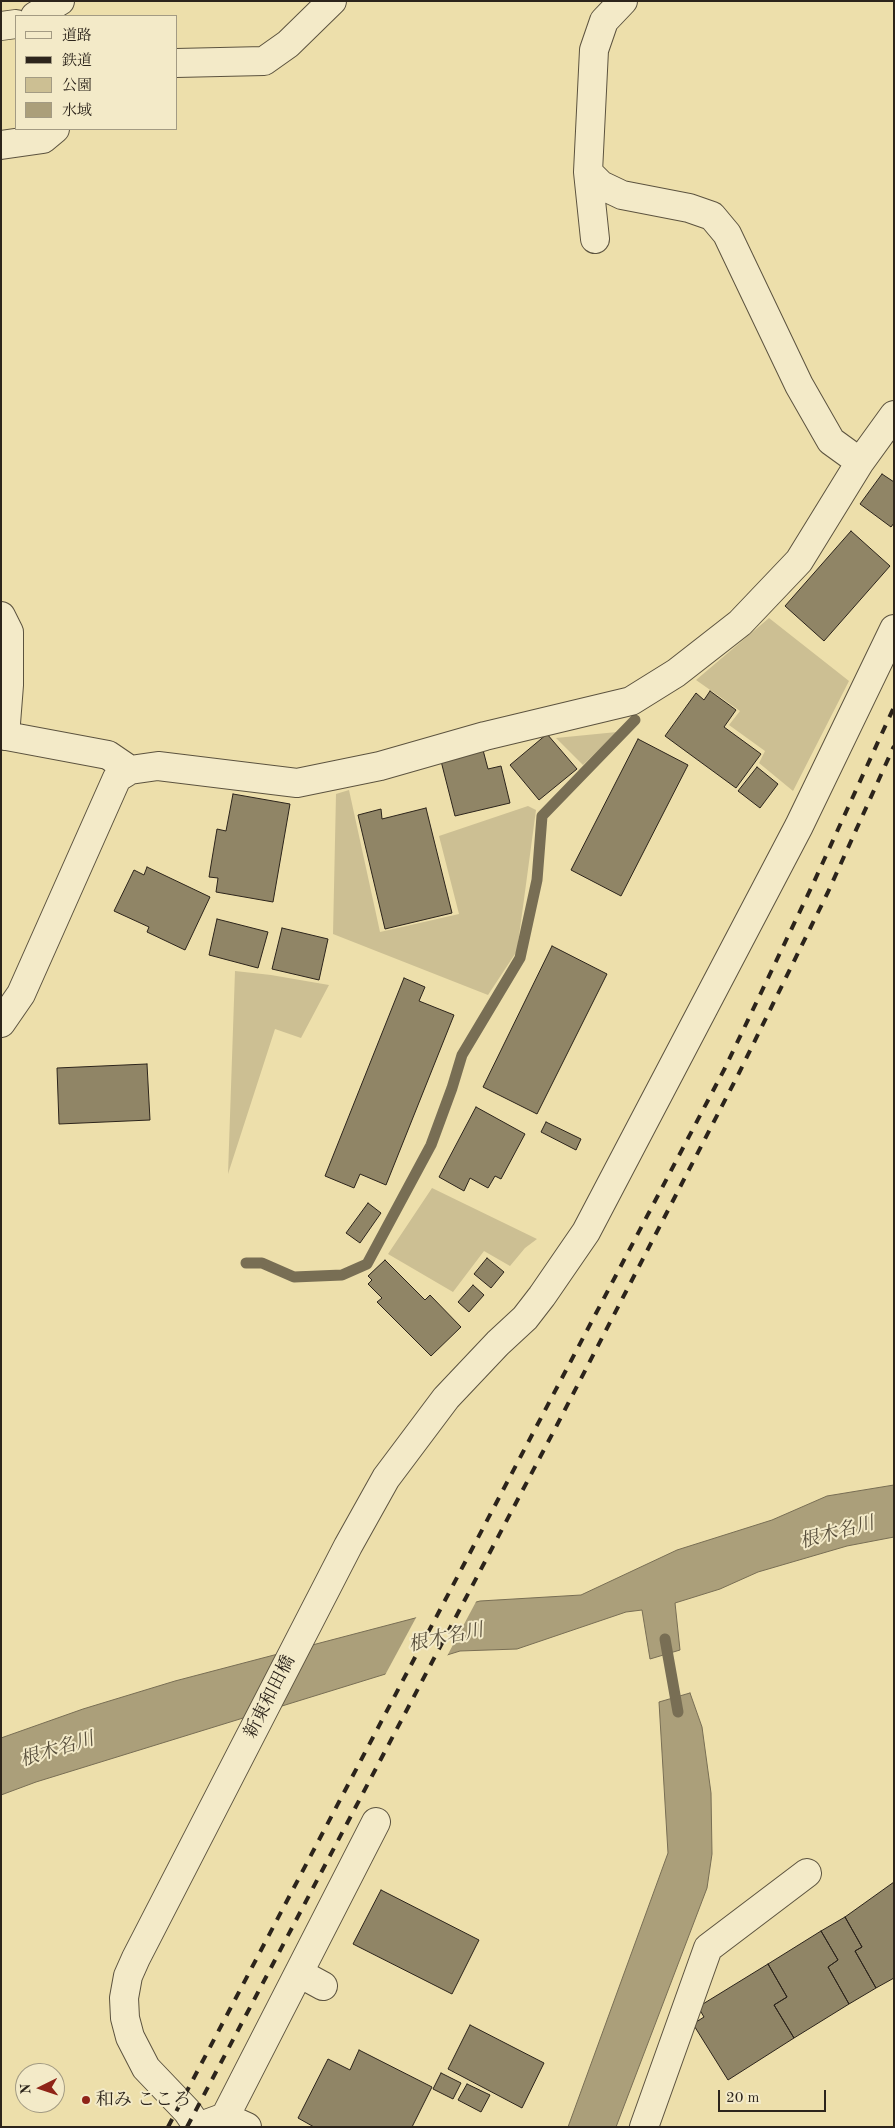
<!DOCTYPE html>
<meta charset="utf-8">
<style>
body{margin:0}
#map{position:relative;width:895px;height:2128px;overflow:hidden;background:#eddfab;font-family:"Old Standard TT","Noto Serif JP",serif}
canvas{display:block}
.frame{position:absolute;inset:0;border:2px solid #2c241b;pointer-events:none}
.legend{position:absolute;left:15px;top:15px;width:162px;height:115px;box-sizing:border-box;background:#f3eac8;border:1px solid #a39b83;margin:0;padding:6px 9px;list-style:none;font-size:15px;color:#2c241b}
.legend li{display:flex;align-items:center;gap:10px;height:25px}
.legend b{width:25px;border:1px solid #a39b83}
.north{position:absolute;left:15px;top:2063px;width:50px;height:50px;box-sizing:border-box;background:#f3eac8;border:1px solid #a39b83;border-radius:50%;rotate:266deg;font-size:14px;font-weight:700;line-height:20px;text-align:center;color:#2c241b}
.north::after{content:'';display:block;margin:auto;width:18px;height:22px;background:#8f2418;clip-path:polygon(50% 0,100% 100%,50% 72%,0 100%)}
.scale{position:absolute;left:718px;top:2090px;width:108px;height:22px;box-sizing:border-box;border:2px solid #2c241b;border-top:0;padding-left:6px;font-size:15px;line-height:18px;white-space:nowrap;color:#2c241b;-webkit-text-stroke:4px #f3eac8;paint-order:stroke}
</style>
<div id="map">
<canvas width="895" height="2128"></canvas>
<div class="frame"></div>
<ul class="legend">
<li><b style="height:6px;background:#f3eac8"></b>道路</li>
<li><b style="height:6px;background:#2c241b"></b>鉄道</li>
<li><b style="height:14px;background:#ccbf93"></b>公園</li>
<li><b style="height:14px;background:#ab9f7a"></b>水域</li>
</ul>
<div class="north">N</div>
<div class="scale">20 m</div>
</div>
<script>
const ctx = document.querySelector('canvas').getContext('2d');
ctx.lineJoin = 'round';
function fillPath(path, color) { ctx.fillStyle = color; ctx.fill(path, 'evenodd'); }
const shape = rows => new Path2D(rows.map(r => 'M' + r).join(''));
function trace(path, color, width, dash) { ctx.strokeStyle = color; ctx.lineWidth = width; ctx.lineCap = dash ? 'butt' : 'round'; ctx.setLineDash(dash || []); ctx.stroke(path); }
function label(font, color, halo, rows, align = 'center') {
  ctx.font = font + ' "Old Standard TT","Noto Serif JP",serif'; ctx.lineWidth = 4; ctx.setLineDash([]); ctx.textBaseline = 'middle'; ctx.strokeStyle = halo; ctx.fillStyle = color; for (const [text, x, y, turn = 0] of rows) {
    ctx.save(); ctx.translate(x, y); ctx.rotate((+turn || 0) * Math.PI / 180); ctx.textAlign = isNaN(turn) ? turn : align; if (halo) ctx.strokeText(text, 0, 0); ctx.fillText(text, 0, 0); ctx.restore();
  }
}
fillPath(shape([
 [769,618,849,681,793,791,759,763,765,751,729,725,740,711,696,680],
 [617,732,583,765,556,738],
 [349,790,380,932,459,914,439,836,528,806,536,810,517,951,488,995,333,934,336,794],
 [235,971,271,975,329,985,301,1038,275,1029,228,1174],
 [432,1188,537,1239,525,1248,510,1266,484,1251,453,1292,388,1254]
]), '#ccbf93');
const water = shape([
 [894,1485,894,1537,847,1546,758,1572,720,1589,675,1603,680,1650,650,1659,642,1610,626,1612,517,1649,460,1651,36,1782,1,1795,1,1738,83,1709,175,1681,480,1601,581,1595,677,1550,772,1520,827,1496,894,1485],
 [690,1693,702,1727,711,1793,712,1854,707,1888,616,2127,568,2127,668,1853,659,1702,690,1693]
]);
fillPath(water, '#ab9f7a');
trace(water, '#786e54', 1);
fillPath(shape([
 [478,1598,446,1658,384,1677,418,1614]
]), '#eddfab');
trace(shape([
 [246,1263,262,1263,294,1277,342,1275,367,1264,431,1145,452,1088,462,1055,520,958,537,880,542,816,635,720],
 [665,1639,678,1712]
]), '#786e54', 11);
const building = shape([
 [882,474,894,482,894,523,891,527,860,504,882,474],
 [851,531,890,566,824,641,785,606,851,531],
 [710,691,736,710,724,727,761,754,736,788,665,736,696,693,704,700,710,691],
 [547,734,577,769,539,800,510,765,547,734],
 [638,739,688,765,621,896,571,870,638,739],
 [483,750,488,769,501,766,510,803,455,816,441,761,483,750],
 [757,767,778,784,760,808,738,791,757,767],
 [233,794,290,804,273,902,216,892,218,878,209,877,217,829,226,831,233,794],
 [426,808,452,913,385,929,358,815,381,809,382,819,426,808],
 [147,867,210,897,185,950,147,932,149,927,114,911,134,870,144,875,147,867],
 [217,919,268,932,258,968,209,955,217,919],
 [282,928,328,939,319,980,272,969,282,928],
 [552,946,607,974,537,1114,483,1087,552,946],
 [404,978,425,987,419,1001,454,1015,386,1185,360,1174,354,1188,325,1176,404,978],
 [147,1064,150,1120,59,1124,57,1068,147,1064],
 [476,1107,525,1134,501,1179,495,1176,488,1188,470,1178,464,1191,439,1177,476,1107],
 [546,1122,581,1139,576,1150,541,1132,546,1122],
 [368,1203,381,1213,360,1243,346,1233,368,1203],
 [487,1258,504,1272,491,1288,474,1274,487,1258],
 [385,1260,425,1300,430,1295,461,1327,431,1356,377,1302,382,1298,368,1284,372,1280,368,1276,385,1260],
 [473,1285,484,1295,469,1312,458,1302,473,1285],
 [894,1882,894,1978,876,1988,855,1951,862,1947,845,1917,894,1882],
 [381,1890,479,1940,452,1994,353,1944,381,1890],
 [845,1917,862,1947,855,1951,876,1988,849,2004,828,1967,838,1960,821,1931,845,1917],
 [821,1931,838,1960,828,1967,849,2004,794,2038,774,2005,787,1997,768,1964,821,1931],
 [768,1964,787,1997,774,2005,794,2038,728,2080,693,2024,704,2017,698,2007,768,1964],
 [470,2025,544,2063,522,2108,448,2069,470,2025],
 [359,2050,432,2087,412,2127,314,2127,298,2118,328,2059,350,2070,359,2050],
 [441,2073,461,2083,453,2099,433,2089,441,2073],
 [467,2084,490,2095,481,2112,458,2100,467,2084]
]);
fillPath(building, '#908566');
trace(building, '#2c241b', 1);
const minor = shape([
 [35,16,60,1],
 [1,26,16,24],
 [176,63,264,61,288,44,332,1],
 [1,145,43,139,55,129],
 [588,172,601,185,622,195,689,208,712,216,727,234,799,385,831,441,860,462],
 [595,239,588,172,594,50,604,21,623,1],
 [1,616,9,632,9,685,5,736],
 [1,735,108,755,130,770],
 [1,1023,21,994,117,778,130,770,158,766,297,783,380,766,485,736,631,701,676,673,740,623,799,561,860,462,894,415],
 [299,1973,323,1986],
 [225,2117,247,2127],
 [198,2127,187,2111,146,2068,130,2037,125,2018,124,1998,128,1976,136,1958,348,1546,386,1478,446,1398,498,1343,525,1318,542,1296,586,1232,799,826,894,629],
 [198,2127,225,2117,376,1822],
 [644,2127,708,1948,807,1873]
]);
trace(minor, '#5c533f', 30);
trace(minor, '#f3eac8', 28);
trace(shape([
 [168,2127,725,1068,813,884,894,707],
 [187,2127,557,1425,739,1073,828,892,894,746]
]), '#2c241b', 4, [9, 9]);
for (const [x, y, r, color] of [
 [86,2100,5,"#8f2418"]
]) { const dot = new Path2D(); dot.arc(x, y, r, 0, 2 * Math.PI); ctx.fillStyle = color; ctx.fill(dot); trace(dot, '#f3eac8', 2); }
label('18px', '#2c241b', '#f3eac8', [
 ["新東和田橋",270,1697,-63]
]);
label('18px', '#2c241b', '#f3eac8', [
 ["和み こころ",96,2100]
], 'left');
label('italic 19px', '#584f3c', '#f3eac8', [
 ["根木名川",837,1533,-15],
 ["根木名川",446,1638,-12],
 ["根木名川",57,1750,-17]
]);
</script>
